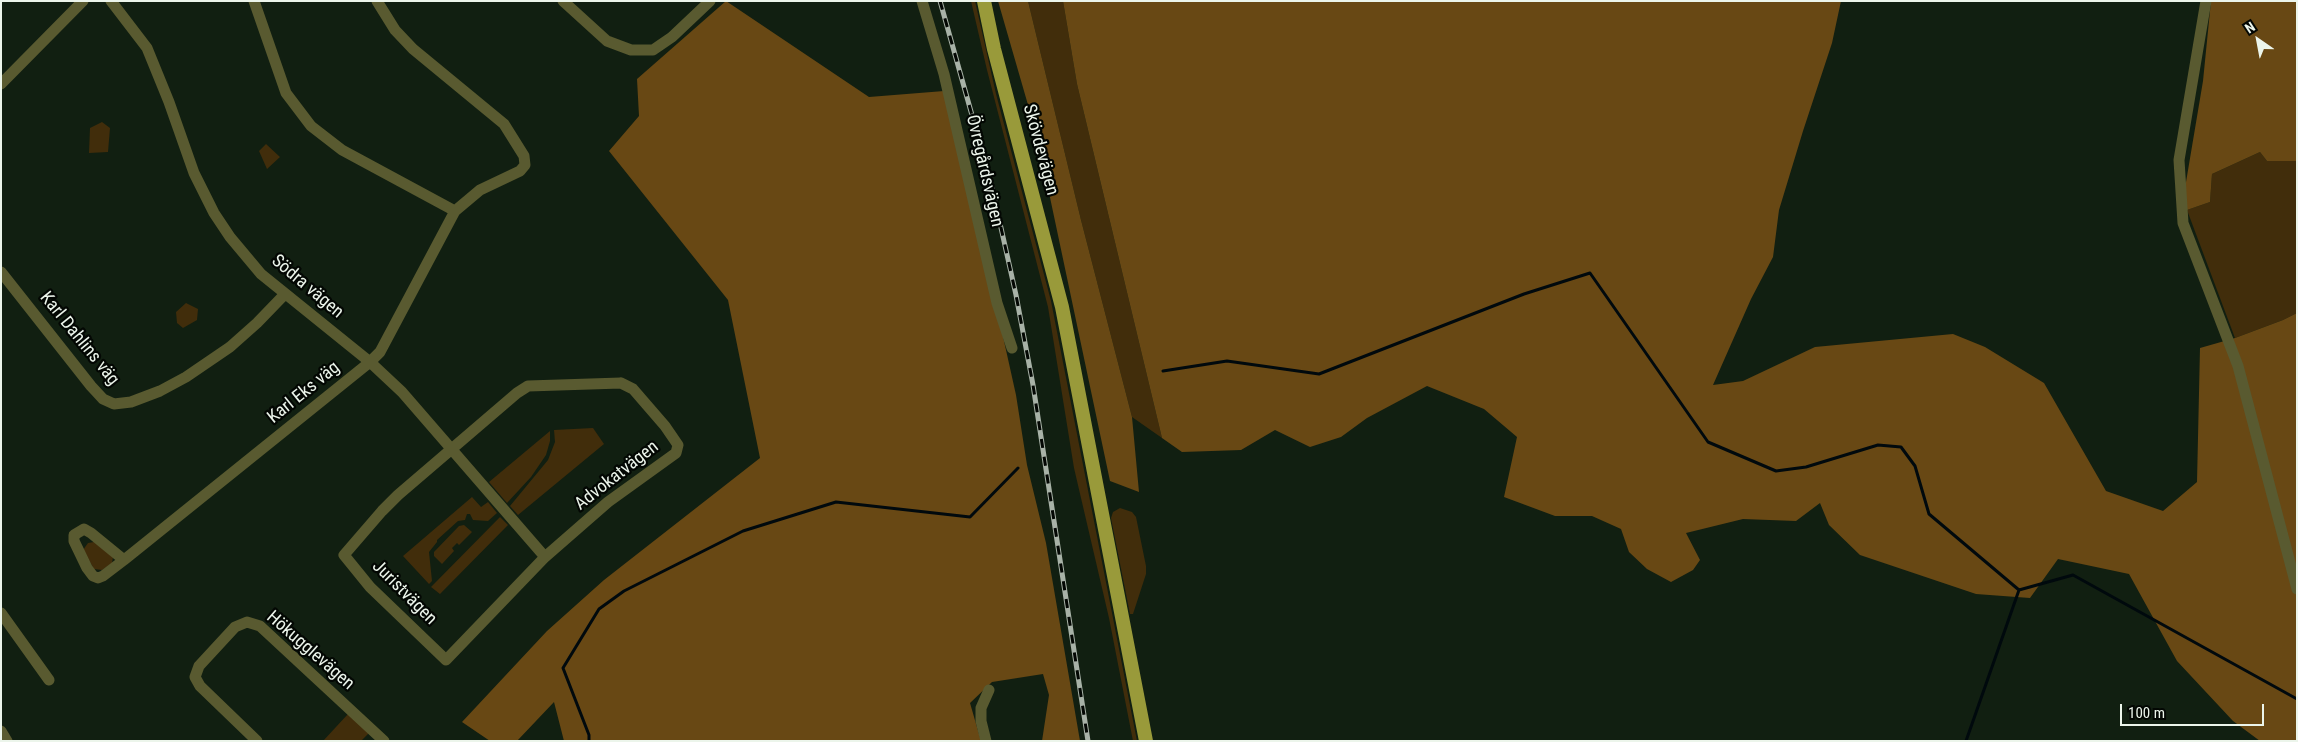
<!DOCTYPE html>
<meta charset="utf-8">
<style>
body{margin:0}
#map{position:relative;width:2298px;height:742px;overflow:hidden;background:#111f11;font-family:"Roboto Condensed",sans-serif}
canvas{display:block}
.frame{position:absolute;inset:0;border:2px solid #ecf5eb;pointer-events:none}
.north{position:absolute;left:2233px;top:15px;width:50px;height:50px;-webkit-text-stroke:4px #030703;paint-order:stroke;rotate:327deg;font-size:14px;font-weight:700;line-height:20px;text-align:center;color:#ecf5eb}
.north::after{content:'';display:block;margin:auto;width:18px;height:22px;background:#ecf5eb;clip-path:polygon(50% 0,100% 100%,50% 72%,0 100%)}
.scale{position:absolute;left:2120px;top:704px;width:144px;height:22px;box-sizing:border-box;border:2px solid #ecf5eb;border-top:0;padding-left:6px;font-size:15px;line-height:18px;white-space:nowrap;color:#ecf5eb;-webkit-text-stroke:4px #030703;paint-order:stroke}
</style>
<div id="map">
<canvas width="2298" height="742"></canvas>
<div class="frame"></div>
<div class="north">N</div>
<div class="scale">100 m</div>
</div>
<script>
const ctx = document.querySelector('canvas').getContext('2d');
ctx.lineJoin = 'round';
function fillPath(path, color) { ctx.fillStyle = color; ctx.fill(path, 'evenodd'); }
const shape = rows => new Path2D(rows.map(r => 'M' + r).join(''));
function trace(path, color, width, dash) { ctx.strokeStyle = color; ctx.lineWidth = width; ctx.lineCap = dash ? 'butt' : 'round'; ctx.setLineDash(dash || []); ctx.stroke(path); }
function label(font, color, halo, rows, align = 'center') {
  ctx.font = font + ' "Roboto Condensed",sans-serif'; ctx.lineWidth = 4.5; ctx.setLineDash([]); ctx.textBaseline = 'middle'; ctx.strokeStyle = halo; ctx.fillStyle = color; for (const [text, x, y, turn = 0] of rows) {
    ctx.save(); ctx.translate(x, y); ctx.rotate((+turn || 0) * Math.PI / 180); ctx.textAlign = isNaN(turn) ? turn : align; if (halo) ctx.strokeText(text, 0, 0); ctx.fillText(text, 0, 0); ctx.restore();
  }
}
fillPath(shape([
 [971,1,975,1,996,94,1051,301,1137,741,1133,741,1109,618,1074,468,1048,307,987,70],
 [1028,1,1063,1,1077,84,1162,438,1132,417,1081,220],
 [102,122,110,128,108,152,89,153,90,128],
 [266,144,280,157,267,169,259,151],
 [2260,152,2267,161,2297,161,2297,313,2283,320,2235,338,2187,210,2210,202,2212,174],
 [186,303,198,309,197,320,183,328,177,323,176,312],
 [593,428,604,444,518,515,510,506,548,460,555,442,554,430],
 [550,431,550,441,546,455,531,477,507,503,489,482],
 [472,497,481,507,488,502,497,513,488,521,473,520,470,514,467,514,465,520,458,521,437,540,437,542,429,552,432,581,429,584,403,556],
 [1120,508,1132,512,1136,517,1146,566,1146,574,1133,614,1130,614,1111,518,1113,512],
 [500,517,508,525,440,594,431,587],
 [464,525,472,532,459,545,457,543,452,548,454,551,442,564,434,556,434,552,459,526],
 [94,542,113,557,112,563,102,570,94,569,83,550,88,543],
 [348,714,369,733,361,741,323,741]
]), '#412d0b');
fillPath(shape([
 [726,1,869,97,944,91,1000,323,1016,395,1027,465,1046,543,1080,741,1042,741,1049,695,1043,674,992,682,970,703,981,741,564,741,554,702,517,741,490,741,462,722,547,631,604,580,760,458,728,300,609,151,639,116,637,79],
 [998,1,1028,1,1081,220,1132,417,1139,492,1110,481,1037,136],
 [1063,1,1841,1,1832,43,1803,131,1779,210,1773,257,1751,299,1713,385,1743,381,1815,347,1953,334,1985,347,2044,383,2106,491,2163,511,2197,482,2200,348,2235,338,2283,320,2297,313,2297,741,2260,741,2233,721,2177,661,2129,574,2058,559,2030,598,1976,594,1860,555,1829,525,1820,503,1796,521,1743,519,1686,533,1700,560,1693,570,1671,582,1647,569,1629,552,1621,529,1592,516,1555,516,1504,497,1517,437,1484,409,1427,386,1367,418,1341,437,1310,447,1275,430,1241,450,1182,452,1162,438,1077,84],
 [2211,1,2297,1,2297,161,2267,161,2260,152,2212,174,2210,202,2187,210,2185,188,2203,81]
]), '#684814');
trace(shape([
 [1163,371,1227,361,1319,374,1524,294,1590,273,1708,442,1776,471,1806,467,1878,445,1901,447,1915,466,1929,514,2019,590],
 [2019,590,2073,575,2297,699],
 [589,741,589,735,563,668,599,609,624,591,743,531,836,502,970,517,1018,468],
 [1966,741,2019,590]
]), '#00090d', 3);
trace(shape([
 [111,1,147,48,169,102,194,173,214,213,230,237,261,274,370,362,402,392,545,557],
 [254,1,286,93,311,126,342,150,455,211,480,190,520,171,525,165,524,156,504,124,413,49,395,30,377,1],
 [563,1,607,41,631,50,653,50,672,37,710,1],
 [922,1,944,74,997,303,1012,348],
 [2206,1,2179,160,2183,223,2238,366,2297,589],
 [1,84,83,1],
 [1,272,91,386,103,399,114,404,131,402,160,391,186,377,230,347,257,323,285,294],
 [621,383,633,389,665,426,678,445,676,453,608,502,545,557,446,660,370,587,344,555,382,511,398,495,517,393,528,386,621,383],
 [124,560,103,576,98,578,93,576,87,568,74,541,74,535,84,529,91,533,124,560,370,362,380,352,455,211],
 [1,613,49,680],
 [1,731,7,741],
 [257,741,200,686,195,677,199,666,235,627,247,622,260,626,384,741],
 [986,741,981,721,981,708,989,690]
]), '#595a30', 11);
trace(shape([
 [984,1,994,49,1062,307,1146,741]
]), '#999a3a', 14);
const rail = shape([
 [940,1,991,183,1016,295,1033,385,1088,741]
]);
trace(rail, '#a8b2a7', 5);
trace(rail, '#030703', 3, [9]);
label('18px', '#ecf5eb', '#030703', [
 ["Skövdevägen",1040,150,75],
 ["Övregårdsvägen",984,171,77],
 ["Södra vägen",307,287,40],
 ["Karl Dahlins väg",79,339,51],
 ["Karl Eks väg",304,393,-39],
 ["Advokatvägen",617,476,-38],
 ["Juristvägen",404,593,45],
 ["Hökugglevägen",310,651,41]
]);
</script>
